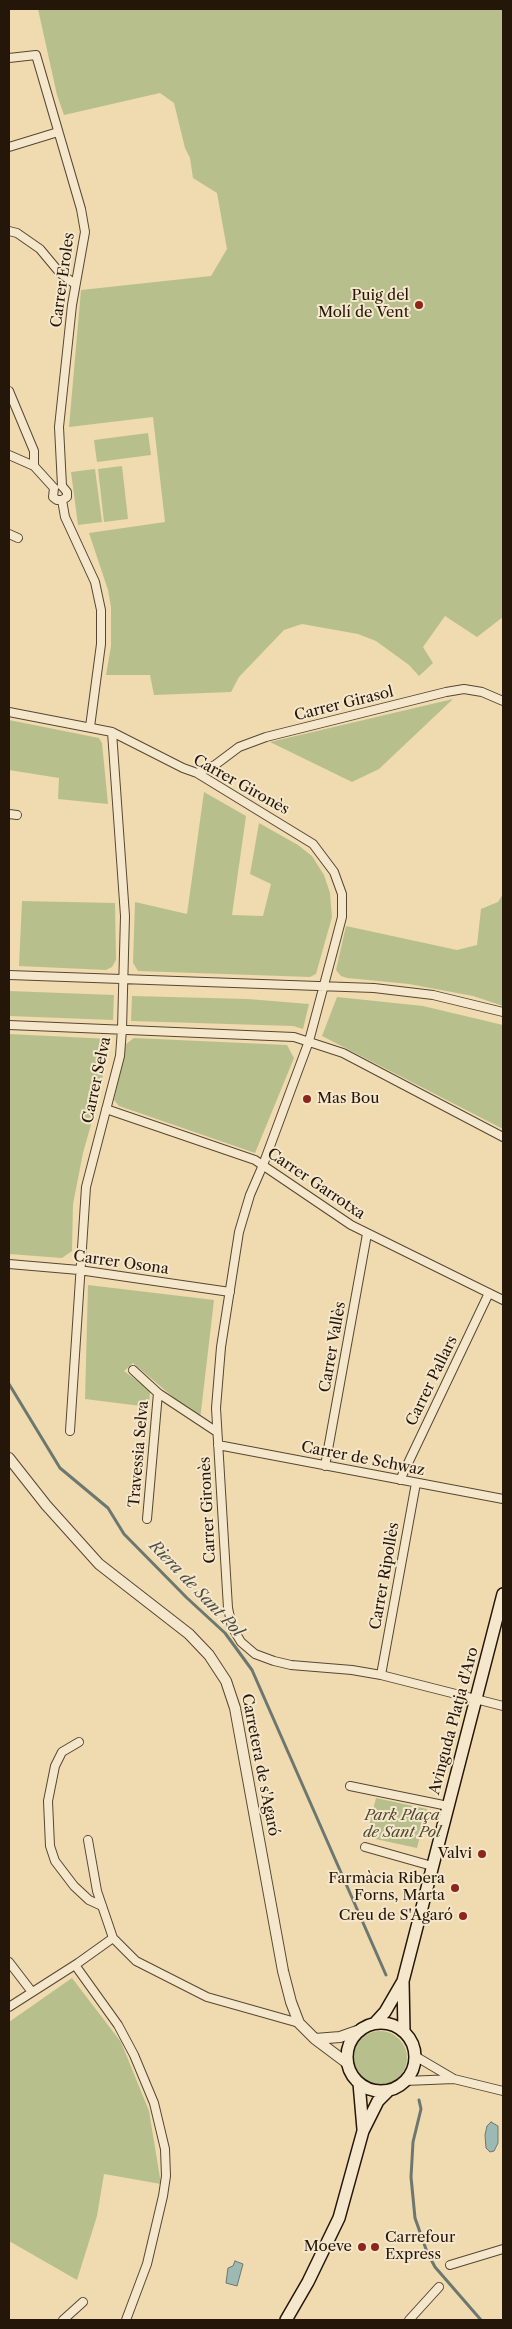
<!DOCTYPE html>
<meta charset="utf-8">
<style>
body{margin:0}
#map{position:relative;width:512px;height:2329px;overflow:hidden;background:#f0dab0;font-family:"Libre Caslon Text",serif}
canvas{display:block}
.frame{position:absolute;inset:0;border:10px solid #241608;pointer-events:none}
</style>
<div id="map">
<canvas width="512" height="2329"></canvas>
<div class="frame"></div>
</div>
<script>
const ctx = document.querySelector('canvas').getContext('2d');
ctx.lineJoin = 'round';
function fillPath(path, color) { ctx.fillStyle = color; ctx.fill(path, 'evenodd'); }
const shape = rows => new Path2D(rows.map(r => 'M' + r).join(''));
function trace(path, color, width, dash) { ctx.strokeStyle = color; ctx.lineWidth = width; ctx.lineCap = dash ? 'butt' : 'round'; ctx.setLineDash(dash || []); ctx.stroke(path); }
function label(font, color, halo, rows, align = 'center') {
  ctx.font = font + ' "Libre Caslon Text",serif'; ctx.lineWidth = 4; ctx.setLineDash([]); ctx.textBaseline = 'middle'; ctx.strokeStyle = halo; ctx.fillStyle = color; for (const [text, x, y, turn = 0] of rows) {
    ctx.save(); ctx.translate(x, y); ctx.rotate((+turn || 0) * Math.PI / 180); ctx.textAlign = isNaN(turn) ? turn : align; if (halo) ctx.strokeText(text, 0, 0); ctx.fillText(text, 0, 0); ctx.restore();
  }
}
fillPath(shape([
 [38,9,503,9,503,617,477,637,445,616,423,647,433,663,419,676,409,665,376,641,358,634,302,624,284,630,239,677,231,692,154,695,150,675,106,675,111,646,111,607,108,590,89,533,165,522,153,417,69,427,81,290,211,276,227,249,217,193,193,178,190,158,185,148,174,103,160,93,64,115,57,95],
 [148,433,151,455,97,462,94,440],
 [122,466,128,519,104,522,98,469],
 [95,469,102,522,78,525,71,472],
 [453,699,379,769,352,782,270,742],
 [9,720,99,738,102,743,108,804,58,799,59,778,9,770],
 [204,792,246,816,232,915,263,916,271,884,250,874,259,823,298,845,312,856,324,875,330,893,332,917,316,974,310,977,138,971,133,963,135,902,187,914],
 [503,894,503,1006,473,996,409,984,347,978,341,976,336,970,346,926,457,950,477,945,481,909,498,902],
 [22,901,115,903,116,960,112,967,106,970,19,966],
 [9,991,114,995,113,1020,9,1016],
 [132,996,248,999,309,1004,303,1029,293,1026,131,1021],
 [337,997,423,1006,503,1025,503,1129,322,1036],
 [9,1034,110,1039,98,1100,83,1153,73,1204,72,1251,62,1258,9,1254],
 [134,1038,287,1045,294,1058,255,1153,119,1106,114,1100,126,1044],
 [88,1285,214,1300,200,1420,133,1363,124,1371,150,1390,149,1407,85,1399],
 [376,1798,427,1809,417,1848,366,1837],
 [72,1978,121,2042,149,2111,161,2184,104,2174,97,2216,77,2280,9,2241,9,2022],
 '353 2058a27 27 0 1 1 54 0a27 27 0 1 1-54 0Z'
]), '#b7c08d');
const water = shape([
 [491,2122,498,2126,498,2143,494,2151,490,2152,486,2148,485,2135,487,2126,491,2122],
 [235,2261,243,2264,237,2286,226,2283,228,2268,233,2266,235,2261]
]);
fillPath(water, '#9cb9b3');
trace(water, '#6c786f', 1);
trace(shape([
 [9,1384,60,1468,108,1508,124,1534,187,1598,225,1633,252,1670,386,1975],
 [419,2100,421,2109,413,2142,411,2177,415,2218,427,2252,435,2267,481,2320]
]), '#6c786f', 3);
const minor = shape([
 [9,58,36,55,81,209,85,232,72,305,59,427,62,486],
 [9,147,58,132],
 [9,231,17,233,40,249,60,273,75,284],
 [9,391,34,451,34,466],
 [9,455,34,466,54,488],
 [62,486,67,492,67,497,62,500],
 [54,488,53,497,57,500,62,500],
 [62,500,65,517,95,582,101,610,101,644,90,727],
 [9,534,18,538],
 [9,712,112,732,183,768,197,773,313,844,334,872,342,894,342,917,336,940,309,1041,263,1165,250,1195,239,1232,221,1347,216,1408,228,1608,232,1627,241,1642,255,1654,274,1661,291,1665,352,1670,381,1675,503,1706],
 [197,773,215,765,239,747,266,737,446,692,464,689,482,692,503,701],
 [9,814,17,815],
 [9,975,374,988,433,995,503,1012],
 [9,1025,294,1037,343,1053,503,1137],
 [106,1109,255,1160,351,1225,503,1300],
 [9,1264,79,1270,230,1292],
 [133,1370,158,1393,217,1432],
 [70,1431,86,1187,120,1056,122,1029,125,916,112,732],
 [218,1445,503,1499],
 [325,1466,367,1234],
 [400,1480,489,1293],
 [147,1519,158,1393],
 [381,1675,416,1483],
 [79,1742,62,1752,55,1766,48,1801,50,1846,55,1861,74,1886,89,1900,102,1906],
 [350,1786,448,1806],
 [88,1840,97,1891,113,1938,136,1961,207,1997,299,2023],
 [365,1847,432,1866],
 [9,1962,32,1992],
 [75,1965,118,2025,134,2055,154,2103,165,2149,166,2176,163,2196,147,2264,126,2320],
 [9,2007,78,1963,113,1938],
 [415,2056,454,2079,503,2091],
 [405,2081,454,2079],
 [450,2265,503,2249],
 [63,2320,83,2302],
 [409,2320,439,2287]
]);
const tertiary = shape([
 [9,1458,46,1505,99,1564,189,1634,209,1655,226,1681,235,1708,283,1971,291,2002,299,2023,315,2039,347,2063],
 [315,2039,340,2037,360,2030]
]);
const secondary = shape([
 [403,1981,404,2032],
 '347 2057a34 34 0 1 1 68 0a34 34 0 1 1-68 0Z',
 [375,2023,385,2012,403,1981,503,1594],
 [359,2083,363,2129],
 [286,2320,308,2282,339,2218,363,2131,378,2101,389,2090]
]);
trace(minor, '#574732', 10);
trace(tertiary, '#574732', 12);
trace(secondary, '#241608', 14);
trace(minor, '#f5e7cc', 8);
trace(tertiary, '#f5e7cc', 10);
trace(secondary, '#f5e7cc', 11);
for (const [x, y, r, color] of [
 [419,305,5,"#8f2418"],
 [307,1099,5,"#8f2418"],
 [482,1854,5,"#8f2418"],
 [455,1888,5,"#8f2418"],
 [463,1916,5,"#8f2418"],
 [362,2247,5,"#8f2418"],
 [375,2247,5,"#8f2418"]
]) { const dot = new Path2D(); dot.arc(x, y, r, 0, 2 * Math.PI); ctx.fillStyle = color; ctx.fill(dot); trace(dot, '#f5e7cc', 2); }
label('15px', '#241608', '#f5e7cc', [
 ["Carrer Eroles",63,280,-82],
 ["Carrer Girasol",344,704,-14],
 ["Carrer Gironès",241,785,29],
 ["Carrer Selva",97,1080,-78],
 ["Carrer Garrotxa",316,1184,34],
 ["Carrer Osona",121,1263,8],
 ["Carrer Vallès",333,1347,-80],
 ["Carrer Pallars",432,1381,-64],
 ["Travessia Selva",139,1454,-85],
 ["Carrer de Schwaz",363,1459,11],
 ["Carrer Gironès",208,1510,-93],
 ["Carrer Ripollès",385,1576,-80],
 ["Avinguda Platja d'Aro",454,1721,-75],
 ["Carretera de s'Agaró",260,1765,79]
]);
label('15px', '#241608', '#f5e7cc', [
 ["Puig del",409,296],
 ["Molí de Vent",409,313],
 ["Mas Bou",317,1099,"left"],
 ["Valvi",472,1854],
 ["Farmàcia Ribera",445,1879],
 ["Forns, Marta",445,1896],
 ["Creu de S'Agaró",453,1916],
 ["Carrefour",385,2238,"left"],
 ["Express",385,2255,"left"],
 ["Moeve",352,2247]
], 'right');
label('italic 15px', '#504930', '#f5e7cc', [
 ["Park Plaça",402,1816],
 ["de Sant Pol",402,1833]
]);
label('italic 16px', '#4e4f44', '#f5e7cc', [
 ["Riera de Sant Pol",196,1589,46]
]);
</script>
